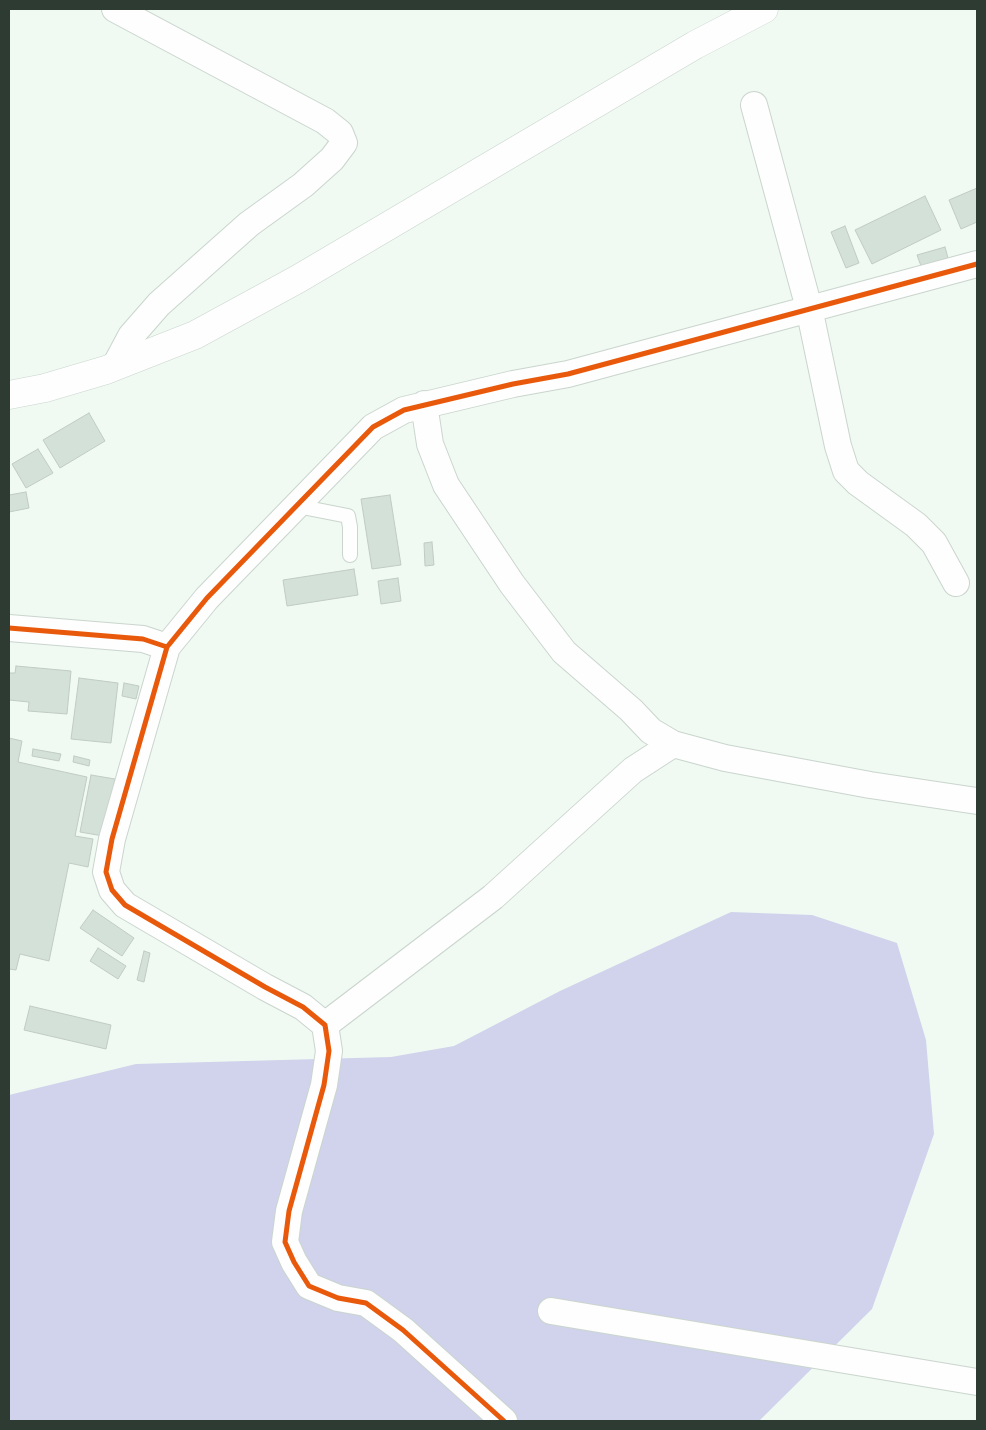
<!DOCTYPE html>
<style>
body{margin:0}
#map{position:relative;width:986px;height:1430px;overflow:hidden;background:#f0faf3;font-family:Arial,sans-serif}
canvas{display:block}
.frame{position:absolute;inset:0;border:10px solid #2e3b33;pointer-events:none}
</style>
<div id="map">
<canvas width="986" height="1430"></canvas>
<div class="frame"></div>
</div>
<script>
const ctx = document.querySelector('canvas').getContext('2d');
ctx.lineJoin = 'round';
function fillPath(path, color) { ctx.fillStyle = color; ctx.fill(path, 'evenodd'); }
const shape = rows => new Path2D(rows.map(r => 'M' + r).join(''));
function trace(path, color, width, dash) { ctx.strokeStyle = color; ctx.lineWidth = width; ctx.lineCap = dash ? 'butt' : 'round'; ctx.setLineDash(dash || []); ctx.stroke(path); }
fillPath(shape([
 [731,912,812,915,897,943,926,1040,934,1134,872,1309,759,1421,9,1421,9,1095,136,1064,391,1057,454,1046,560,991]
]), '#d0d3eb');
const building = shape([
 [977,188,977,222,961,229,949,200,977,188],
 [925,196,941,230,872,264,855,230,925,196],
 [845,226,859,263,846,268,831,232,845,226],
 [945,247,948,258,921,266,917,255,945,247],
 [89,413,105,441,60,468,43,440,89,413],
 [38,449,53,473,26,488,12,464,38,449],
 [26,492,29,508,9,512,9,495,26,492],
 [390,495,401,565,372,569,361,499,390,495],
 [432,542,434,565,425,566,424,543,432,542],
 [354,569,358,595,287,606,283,580,354,569],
 [398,578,401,601,381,604,378,581,398,578],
 [16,666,71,671,67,714,28,711,29,702,9,700,9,709,9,673,15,673,16,666],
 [79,678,118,683,111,743,71,739,79,678],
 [124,683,139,686,136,699,122,696,124,683],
 [9,738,22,741,18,762,87,777,75,836,93,839,88,867,69,863,49,961,20,954,16,970,9,969,9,738],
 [33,749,61,754,59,761,32,756,33,749],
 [74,756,90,760,89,766,73,762,74,756],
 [91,775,115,779,103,836,80,832,91,775],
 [93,910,134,938,122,956,80,928,93,910],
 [98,948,126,966,118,979,90,961,98,948],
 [144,951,150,953,144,982,137,980,144,951],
 [30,1006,111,1025,106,1049,24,1030,30,1006]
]);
fillPath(building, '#d3e1d8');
trace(building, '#c0cbc4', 1);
const service = shape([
 [297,506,348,516,350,527,350,555]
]);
const minor = shape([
 [115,9,325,121,340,133,344,143,332,159,303,185,249,224,159,304,131,336,115,366],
 [754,105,809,308,838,446,846,471,858,483,916,525,934,543,956,583],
 [424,404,430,444,446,485,512,584,564,652,631,710,651,731,673,744,725,758,870,785,977,801],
 [9,628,143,639,167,647,207,598,373,427,404,410,513,384,568,374,977,264],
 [167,647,112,839,106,872,112,890,125,905,265,987,303,1007,325,1025,329,1051,324,1085,289,1211,285,1242,294,1262,309,1286,338,1298,366,1303,403,1330,504,1421],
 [325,1025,493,897,633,770,673,744],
 [551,1311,977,1382]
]);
const tertiary = shape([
 [9,395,45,388,106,370,195,335,298,279,695,45,764,9]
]);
trace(service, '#cad5ce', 16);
trace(minor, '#cad5ce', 28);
trace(tertiary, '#cad5ce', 29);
trace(service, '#fdfefd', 14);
trace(minor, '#fdfefd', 26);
trace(tertiary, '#fdfefd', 28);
trace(shape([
 [9,628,143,639,167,647,207,598,373,427,404,410,513,384,568,374,977,264],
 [167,647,112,839,106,872,112,890,125,905,265,987,303,1007,325,1025,329,1051,324,1085,289,1211,285,1242,294,1262,309,1286,338,1298,366,1303,403,1330,504,1421]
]), '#e8590c', 5);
</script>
